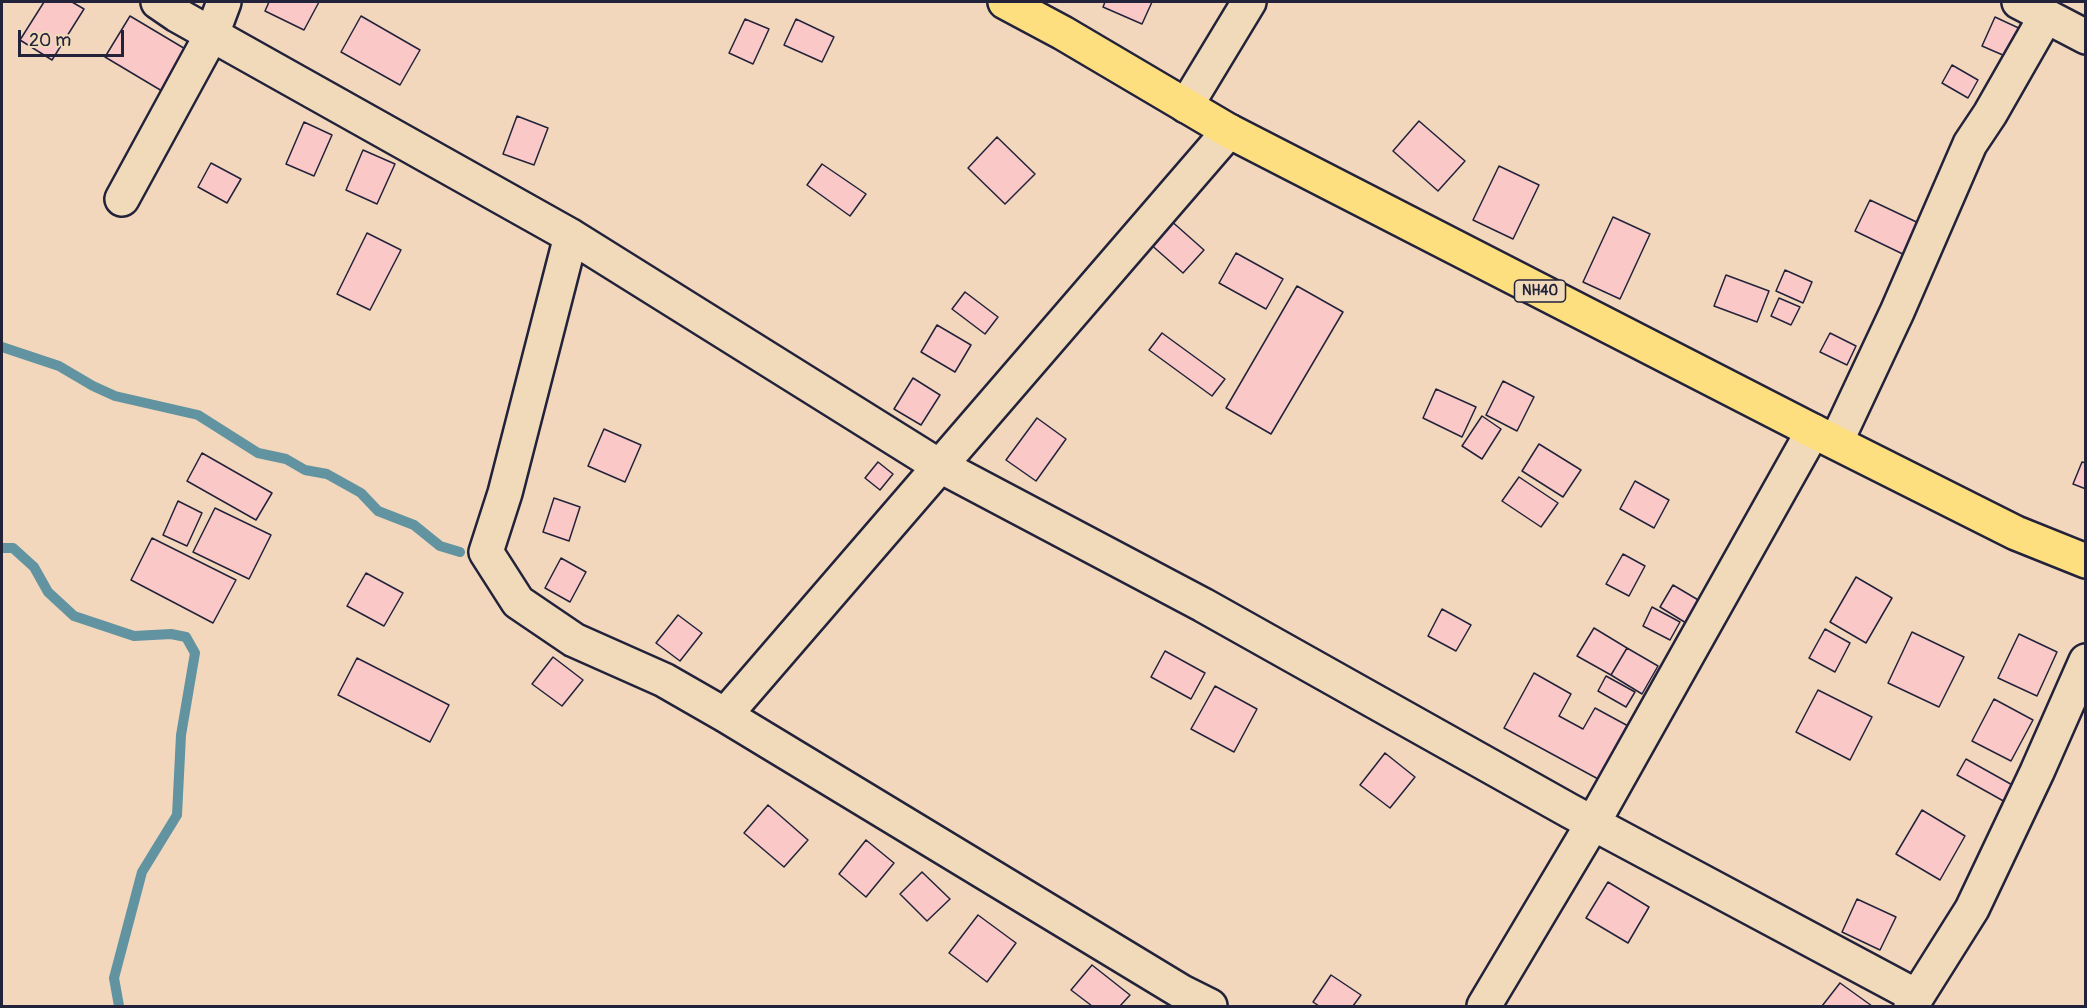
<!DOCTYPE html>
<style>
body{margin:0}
#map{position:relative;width:2087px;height:1008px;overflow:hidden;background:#f2d7bc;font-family:Pangolin,sans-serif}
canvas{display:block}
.frame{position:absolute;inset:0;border:3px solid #22223b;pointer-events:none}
.scale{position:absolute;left:18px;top:30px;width:106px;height:27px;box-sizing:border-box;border:3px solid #22223b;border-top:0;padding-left:8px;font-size:18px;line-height:21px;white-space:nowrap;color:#22223b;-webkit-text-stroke:4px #f0dab9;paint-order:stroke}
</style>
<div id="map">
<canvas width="2087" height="1008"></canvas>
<div class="frame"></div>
<div class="scale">20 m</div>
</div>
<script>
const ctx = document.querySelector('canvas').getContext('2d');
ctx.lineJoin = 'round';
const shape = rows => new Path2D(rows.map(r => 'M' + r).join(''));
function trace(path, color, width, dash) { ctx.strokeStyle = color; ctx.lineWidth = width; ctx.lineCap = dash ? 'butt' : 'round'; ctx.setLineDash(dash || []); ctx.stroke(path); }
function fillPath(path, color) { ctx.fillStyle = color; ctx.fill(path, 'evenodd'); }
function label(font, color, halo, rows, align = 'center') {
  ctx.font = font + ' Pangolin,sans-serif'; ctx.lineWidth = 5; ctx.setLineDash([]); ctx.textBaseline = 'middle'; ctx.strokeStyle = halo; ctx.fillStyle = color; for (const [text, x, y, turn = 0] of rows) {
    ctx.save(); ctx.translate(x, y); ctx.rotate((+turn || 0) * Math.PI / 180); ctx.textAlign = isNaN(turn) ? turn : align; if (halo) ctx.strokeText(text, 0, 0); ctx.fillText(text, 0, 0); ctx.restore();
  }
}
trace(shape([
 [2,347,59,366,93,386,115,396,198,415,258,453,286,459,305,470,327,474,361,493,378,511,414,525,440,546,460,552],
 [2,548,13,548,34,567,48,592,74,616,134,636,171,634,186,637,195,653,181,735,177,815,142,872,114,978,119,1006]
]), '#6293a0', 10);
const building = shape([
 [44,2,72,2,84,9,52,60,20,40,44,2],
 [269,2,319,2,304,30,265,11,269,2],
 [1105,2,1152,2,1142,24,1103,7,1105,2],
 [130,16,192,53,167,94,105,57,130,16],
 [361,16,420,50,400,85,341,52,361,16],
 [1995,17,2025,31,2012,59,1982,46,1995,17],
 [745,19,769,29,753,64,729,53,745,19],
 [796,19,834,37,822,62,784,45,796,19],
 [1952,65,1978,80,1968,98,1942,83,1952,65],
 [517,116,548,128,534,165,503,154,517,116],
 [1419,121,1465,161,1438,191,1393,151,1419,121],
 [304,122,332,135,314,176,286,164,304,122],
 [997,137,1035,174,1005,204,968,168,997,137],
 [363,150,395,164,377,204,346,190,363,150],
 [211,163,241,179,227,203,198,187,211,163],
 [822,164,866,194,850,216,807,185,822,164],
 [1499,166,1539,185,1513,239,1473,220,1499,166],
 [1870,200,1925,226,1909,257,1855,231,1870,200],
 [1613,217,1650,234,1620,299,1583,282,1613,217],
 [1169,219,1204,250,1183,273,1148,242,1169,219],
 [367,233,401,250,370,310,337,294,367,233],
 [1236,253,1283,279,1266,309,1219,283,1236,253],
 [1785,270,1812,282,1803,303,1776,291,1785,270],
 [1726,275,1769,291,1757,322,1714,306,1726,275],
 [1297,286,1343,312,1271,434,1226,408,1297,286],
 [965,292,998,317,985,334,952,309,965,292],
 [1779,298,1800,307,1791,325,1771,316,1779,298],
 [937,325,971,345,955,372,921,352,937,325],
 [1162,333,1225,379,1212,396,1149,350,1162,333],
 [1830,333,1856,346,1847,365,1820,352,1830,333],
 [913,378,940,395,921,425,894,409,913,378],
 [1503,381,1534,397,1517,431,1486,415,1503,381],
 [1436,389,1476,407,1462,437,1423,418,1436,389],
 [1482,416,1501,429,1482,459,1462,446,1482,416],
 [1037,418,1066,439,1036,481,1006,460,1037,418],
 [604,429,641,445,625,482,588,466,604,429],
 [1539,444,1581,470,1563,497,1522,471,1539,444],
 [202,453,272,493,256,520,187,481,202,453],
 [878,462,893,474,880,490,865,478,878,462],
 [2082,462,2086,463,2086,489,2073,484,2082,462],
 [1519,477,1558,503,1541,527,1502,501,1519,477],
 [1635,481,1669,500,1654,528,1620,509,1635,481],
 [554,498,580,507,569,541,543,532,554,498],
 [178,501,202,513,187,546,163,535,178,501],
 [215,508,271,535,249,579,193,552,215,508],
 [152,538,236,580,213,623,131,580,152,538],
 [1623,554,1645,566,1629,596,1606,584,1623,554],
 [561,558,586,572,570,602,545,588,561,558],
 [366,573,403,593,384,626,347,606,366,573],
 [1856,577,1892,598,1866,643,1830,622,1856,577],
 [1673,585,1705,604,1691,626,1660,607,1673,585],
 [1652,607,1680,622,1670,640,1643,626,1652,607],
 [1442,609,1471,625,1456,651,1428,636,1442,609],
 [678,615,702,633,680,661,656,643,678,615],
 [1594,628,1627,648,1611,675,1577,656,1594,628],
 [1825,629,1850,643,1835,672,1809,658,1825,629],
 [1912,632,1964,657,1939,707,1888,683,1912,632],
 [2019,634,2057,652,2037,696,1998,678,2019,634],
 [1627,648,1658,666,1642,694,1611,675,1627,648],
 [1165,651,1205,673,1191,699,1151,677,1165,651],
 [553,657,583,680,562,706,532,684,553,657],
 [357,658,449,705,430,742,338,695,357,658],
 [1534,673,1571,694,1559,716,1583,729,1595,708,1630,727,1600,780,1504,728,1534,673],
 [1606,676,1635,692,1626,707,1598,691,1606,676],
 [1215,686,1257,709,1234,752,1191,729,1215,686],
 [1818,690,1872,717,1850,760,1796,732,1818,690],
 [1994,699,2033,720,2011,761,1972,741,1994,699],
 [1385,753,1415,777,1390,808,1360,785,1385,753],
 [1966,759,2016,787,2007,803,1957,775,1966,759],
 [768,805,808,840,784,867,744,833,768,805],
 [1922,810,1965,836,1940,880,1896,854,1922,810],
 [866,840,894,863,866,897,839,874,866,840],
 [922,872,950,899,927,921,900,894,922,872],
 [1608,882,1649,907,1628,943,1586,918,1608,882],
 [1857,899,1896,917,1880,950,1842,932,1857,899],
 [978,915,1016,943,987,982,949,953,978,915],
 [1092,965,1130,995,1120,1006,1092,1006,1071,990,1092,965],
 [1331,975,1361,995,1353,1006,1319,1006,1313,1002,1331,975],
 [1840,983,1872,1006,1822,1006,1840,983]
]);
fillPath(building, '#fac9c7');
trace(building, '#22223b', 1.5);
const minor = shape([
 [158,2,177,15,571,236,931,461,1203,605,1570,811,1916,996],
 [2019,2,2086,37],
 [1186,106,1249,2],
 [122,199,212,34,224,2],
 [571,236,505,493,486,552,518,602,574,640,664,680,725,715,1182,992,1210,1006],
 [1836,442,1897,312,1970,144,1990,114,2046,16],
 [725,715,1229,131],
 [1484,1006,1593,823,1813,431],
 [1911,1006,1972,909,2037,772,2086,661]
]);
const highway = shape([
 [1005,2,1063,33,1229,131,1813,431,2016,533,2086,561]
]);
trace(minor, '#22223b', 38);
trace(highway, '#22223b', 38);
trace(minor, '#f0dab9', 33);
trace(highway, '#fedf80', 33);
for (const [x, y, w] of [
 [1540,291,51]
]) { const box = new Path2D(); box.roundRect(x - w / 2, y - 11, w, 22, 4.5); ctx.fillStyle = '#f0dab9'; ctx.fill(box); trace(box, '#22223b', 1.5); }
label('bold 14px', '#22223b', null, [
 ["NH40",1540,291]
]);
</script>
